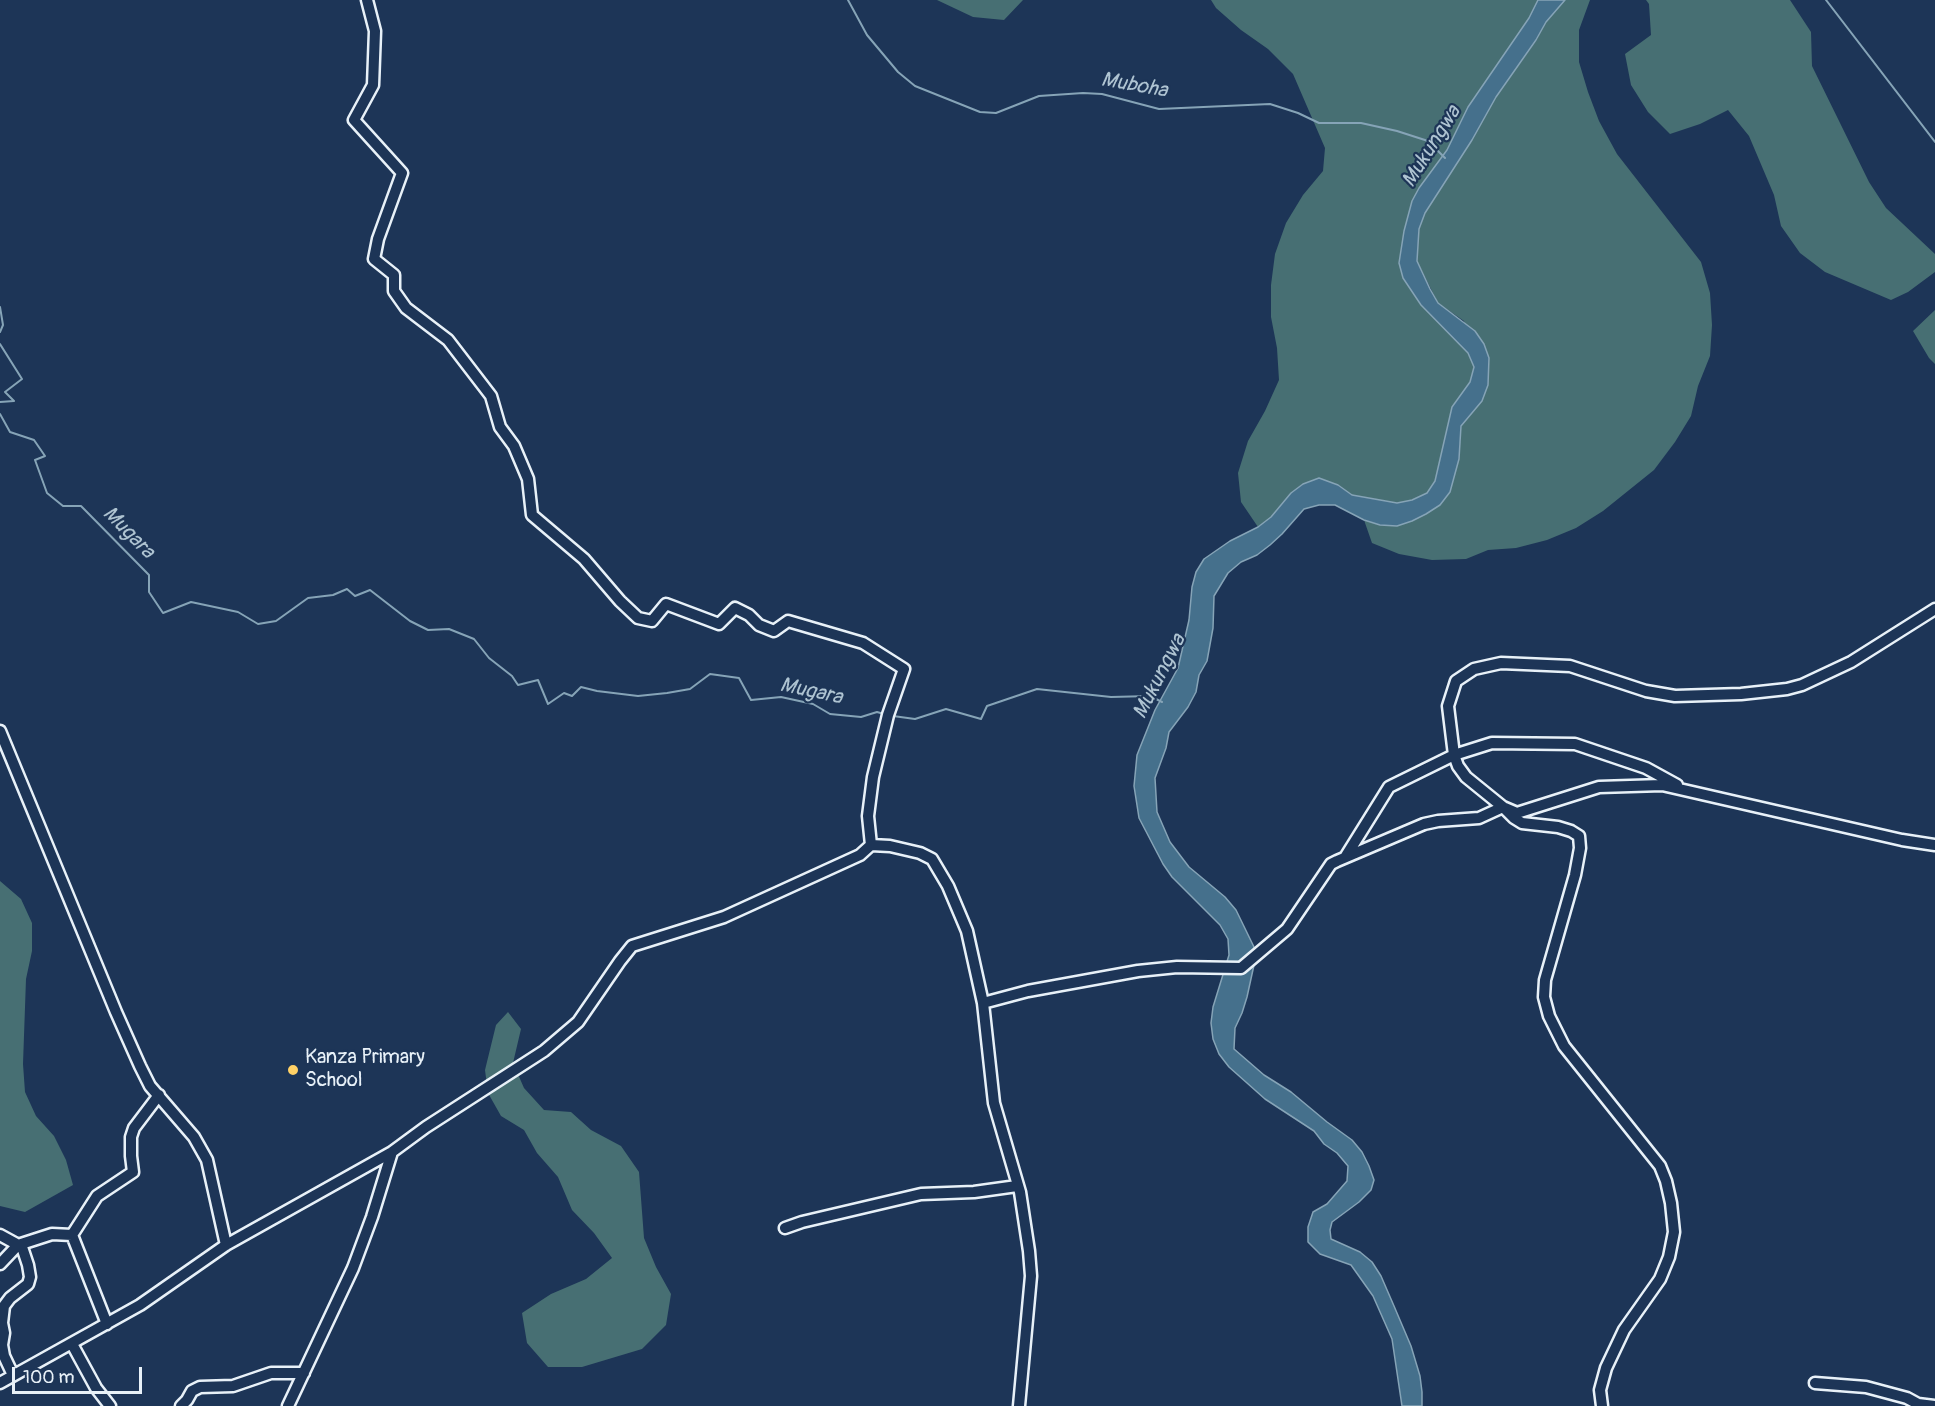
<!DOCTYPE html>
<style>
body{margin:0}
#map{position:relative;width:1935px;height:1406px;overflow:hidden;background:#1d3557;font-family:Pangolin,sans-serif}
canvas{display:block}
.scale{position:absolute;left:12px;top:1367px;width:130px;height:27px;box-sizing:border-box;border:3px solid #e8f1f8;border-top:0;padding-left:8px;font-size:18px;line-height:21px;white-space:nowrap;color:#e8f1f8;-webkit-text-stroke:4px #1d3557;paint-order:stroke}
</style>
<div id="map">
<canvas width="1935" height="1406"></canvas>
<div class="scale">100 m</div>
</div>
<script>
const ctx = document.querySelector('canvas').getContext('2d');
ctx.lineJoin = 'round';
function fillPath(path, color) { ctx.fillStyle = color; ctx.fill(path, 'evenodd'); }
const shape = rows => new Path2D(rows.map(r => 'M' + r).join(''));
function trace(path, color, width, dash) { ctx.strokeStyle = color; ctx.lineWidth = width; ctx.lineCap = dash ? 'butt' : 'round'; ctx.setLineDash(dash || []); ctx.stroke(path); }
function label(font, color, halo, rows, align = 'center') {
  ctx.font = font + ' Pangolin,sans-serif'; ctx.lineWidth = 4.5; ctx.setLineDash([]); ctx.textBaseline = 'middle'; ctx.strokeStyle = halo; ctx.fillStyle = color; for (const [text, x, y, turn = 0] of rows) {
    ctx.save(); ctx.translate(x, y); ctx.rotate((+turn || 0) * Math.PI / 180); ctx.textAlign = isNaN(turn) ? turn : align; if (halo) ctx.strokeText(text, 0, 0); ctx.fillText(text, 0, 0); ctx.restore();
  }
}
fillPath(shape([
 [937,0,1023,0,1004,20,973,17],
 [1211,0,1538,0,1529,18,1468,107,1447,150,1412,201,1399,262,1403,278,1421,305,1468,353,1474,367,1470,382,1452,407,1435,481,1427,493,1412,500,1397,503,1352,495,1338,485,1303,484,1291,493,1271,517,1258,527,1241,502,1238,473,1248,441,1265,411,1279,380,1277,348,1271,317,1271,285,1275,254,1286,223,1303,195,1323,171,1325,148,1293,74,1268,49,1241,30,1216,8],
 [1565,0,1590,0,1579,30,1579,62,1588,92,1599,121,1617,154,1701,262,1710,293,1712,325,1710,356,1698,386,1691,416,1675,442,1654,470,1603,511,1576,528,1547,540,1516,548,1488,550,1466,559,1432,560,1399,554,1372,543,1364,520,1380,525,1397,526,1459,459,1461,426,1482,401,1464,321,1438,303,1417,261,1419,229,1425,213,1472,140,1496,97,1536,41,1546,22],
 [1646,0,1790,0,1811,32,1812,66,1869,182,1886,208,1935,254,1935,272,1908,292,1891,300,1825,272,1800,253,1781,226,1774,195,1749,136,1728,110,1700,124,1670,134,1648,112,1631,85,1625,54,1651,35,1649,4],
 [1935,310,1935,364,1929,358,1913,331],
 [0,881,21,899,32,923,32,951,26,979,23,1064,25,1092,36,1116,54,1136,66,1160,73,1185,25,1212,0,1206],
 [508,1012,521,1029,513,1063,524,1088,544,1110,571,1112,591,1130,621,1146,639,1172,644,1238,656,1267,671,1294,666,1325,642,1349,582,1367,548,1367,527,1343,522,1313,551,1294,586,1279,612,1258,594,1233,572,1210,558,1177,537,1153,524,1130,501,1116,488,1093,485,1070,496,1025]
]), '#476f73');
const water = shape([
 [1538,0,1565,0,1546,22,1536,40,1496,97,1472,140,1425,213,1419,229,1417,261,1430,289,1438,303,1475,331,1484,344,1489,358,1488,385,1482,401,1461,426,1459,459,1450,492,1440,505,1426,514,1412,521,1397,526,1380,525,1364,520,1335,505,1319,505,1304,509,1282,534,1270,545,1257,555,1241,562,1228,573,1214,596,1213,628,1207,661,1199,675,1196,692,1188,707,1169,732,1166,748,1155,778,1157,812,1170,842,1189,867,1225,897,1236,910,1254,947,1254,965,1247,997,1242,1013,1235,1028,1234,1049,1264,1075,1291,1092,1327,1122,1352,1140,1362,1152,1369,1166,1374,1180,1371,1190,1359,1202,1332,1222,1330,1230,1331,1239,1360,1252,1372,1262,1381,1276,1394,1306,1411,1346,1420,1376,1422,1392,1422,1406,1402,1406,1392,1339,1373,1296,1351,1265,1320,1254,1308,1242,1308,1227,1313,1212,1327,1204,1347,1181,1348,1166,1337,1153,1324,1144,1314,1131,1265,1099,1229,1067,1219,1054,1213,1039,1211,1023,1213,1007,1229,955,1228,939,1220,925,1172,877,1163,864,1139,818,1134,786,1137,755,1155,710,1178,668,1189,620,1192,587,1196,572,1204,559,1230,541,1258,527,1271,517,1291,493,1303,484,1319,478,1338,485,1352,495,1397,503,1412,500,1427,493,1435,481,1452,407,1470,382,1474,367,1468,353,1421,305,1403,278,1399,263,1404,231,1412,201,1419,188,1447,150,1468,107,1529,18,1538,0]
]);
fillPath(water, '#45708c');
trace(water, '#86a4b7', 1.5);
trace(shape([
 [848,0,867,35,898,72,915,86,980,112,996,113,1039,96,1083,93,1102,94,1159,109,1270,104,1298,113,1319,123,1361,123,1397,131,1428,141,1445,158],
 [1826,0,1935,142],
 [0,307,3,325,0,332],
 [0,344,22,379,5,392,14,401,0,402],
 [0,414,10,432,34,440,45,456,35,460,47,493,63,506,81,506,149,575,149,592,163,613,191,602,238,612,258,624,276,621,308,598,333,595,347,589,355,596,370,590,410,621,428,630,449,629,474,639,489,658,512,676,518,685,538,680,548,704,564,693,572,696,581,687,597,691,638,696,667,693,690,689,710,674,739,678,751,700,781,697,813,704,830,714,861,717,877,712,884,714],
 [893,716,915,719,946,709,981,719,987,706,1037,689,1111,697,1150,696,1162,702]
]), '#86a4b7', 2);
const minor = shape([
 [367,0,375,31,373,85,354,120,402,173,378,239,374,259,394,275,394,291,406,308,448,340,491,396,500,427,514,446,528,479,532,515,584,559,620,601,638,618,652,621,666,604,719,624,735,608,749,615,759,625,774,631,788,621,863,643,904,669,888,715,873,777,868,816,871,845,890,846,920,853,932,859,948,886,967,931,983,1003,994,1103,1020,1192,1029,1251,1031,1276,1019,1406],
 [0,731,116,1012,140,1066,150,1086,194,1137,207,1160,226,1245],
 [1346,856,1389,787,1454,755,1492,743,1575,744,1646,768,1677,785],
 [983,1003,1028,991,1138,971,1177,967,1241,968,1287,929,1331,864,1337,861,1424,824,1438,821,1479,818,1503,807,1517,813,1599,787,1662,785,1902,840,1935,845],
 [785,1228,802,1222,921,1194,974,1192,1017,1186],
 [0,1235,22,1247,28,1265,30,1277,28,1284,10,1298,4,1306,2,1323],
 [0,1264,18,1245,52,1234,72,1235],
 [0,1321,2,1323,4,1333,2,1345,4,1356,13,1375],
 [107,1324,72,1235,97,1196,133,1172,131,1156,131,1137,134,1128,159,1095],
 [72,1344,96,1388,110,1406],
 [0,1383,140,1305,226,1245,392,1152,426,1127,544,1051,578,1022,620,961,632,946,724,917,860,855,871,845],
 [1815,1383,1866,1387,1907,1398,1918,1404,1935,1406],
 [181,1406,187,1400,192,1391,200,1387,233,1386,271,1373,304,1373],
 [288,1406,353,1268,372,1217,392,1152],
 [1602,1406,1600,1390,1606,1368,1624,1330,1660,1279,1669,1257,1674,1232,1671,1203,1666,1181,1660,1166,1564,1046,1549,1016,1544,997,1545,980,1575,875,1580,848,1579,836,1571,831,1558,827,1522,823,1514,818,1503,807,1466,777,1458,766,1454,755,1448,706,1456,681,1474,669,1501,663,1570,666,1646,691,1675,696,1741,694,1787,689,1802,685,1851,662,1935,609]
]);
trace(minor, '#e8f1f8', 15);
trace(minor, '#1d3557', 10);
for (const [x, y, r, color] of [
 [293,1070,6,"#ffd166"]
]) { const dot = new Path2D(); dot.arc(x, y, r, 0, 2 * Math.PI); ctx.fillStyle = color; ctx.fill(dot); trace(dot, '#1d3557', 2); }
label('20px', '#e8f1f8', '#1d3557', [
 ["Kanza Primary",305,1058],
 ["School",305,1081]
], 'left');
label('italic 21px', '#afc4d2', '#1d3557', [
 ["Muboha",1134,86,10],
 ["Mukungwa",1432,147,-58],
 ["Mugara",128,533,45],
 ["Mukungwa",1160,677,-63],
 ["Mugara",811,692,12]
]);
</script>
